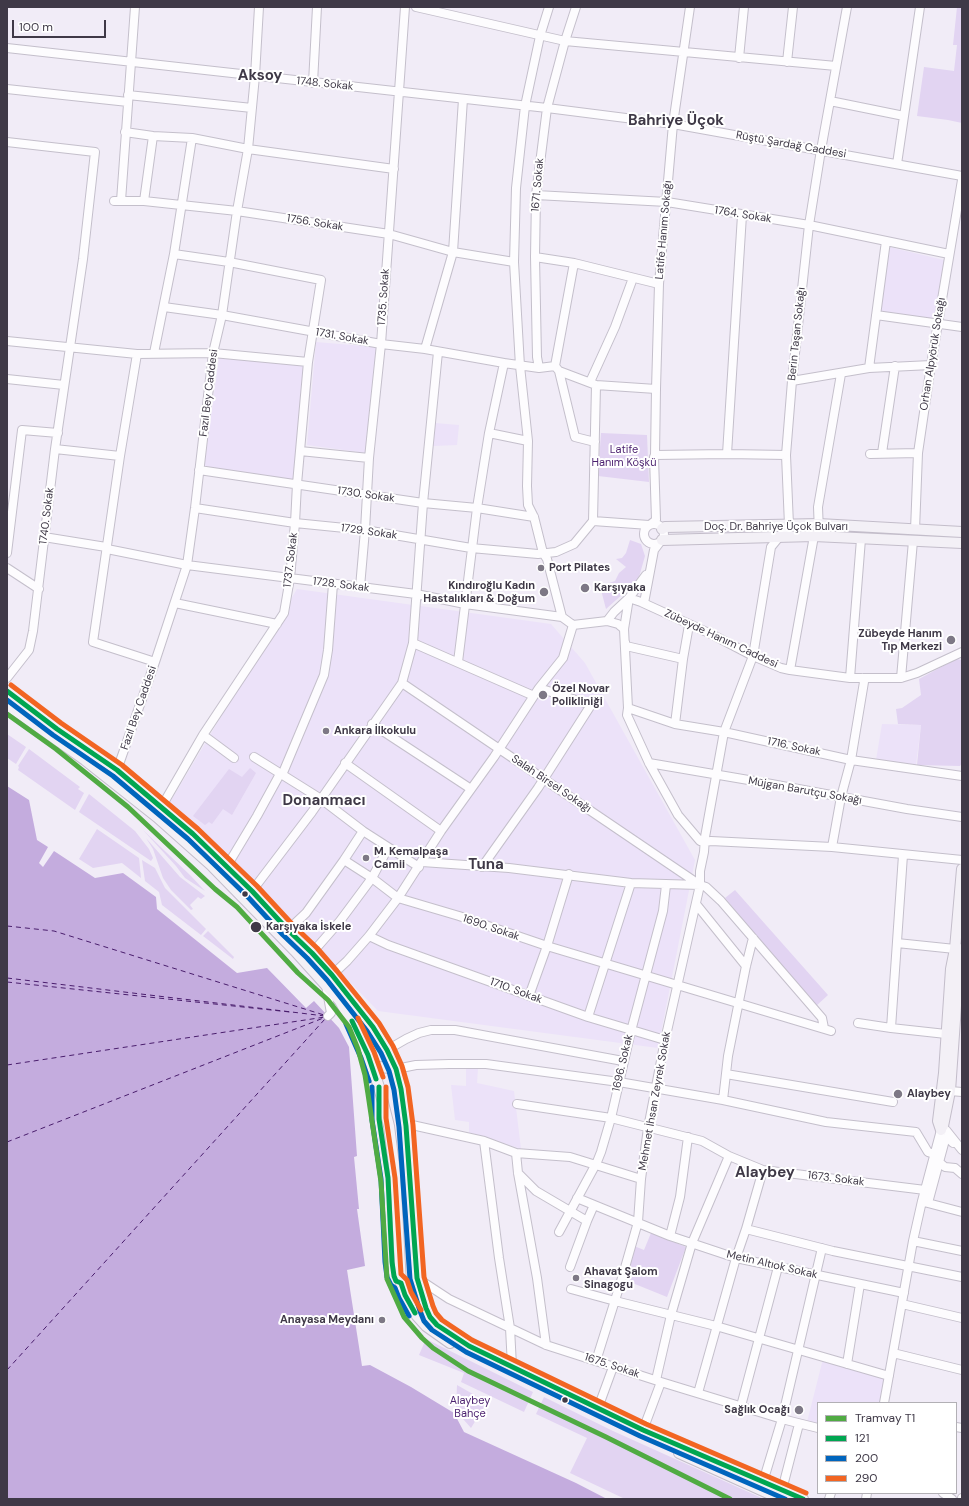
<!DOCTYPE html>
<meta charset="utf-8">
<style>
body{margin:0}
#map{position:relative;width:969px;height:1506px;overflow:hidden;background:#f1ecf7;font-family:"DM Sans",sans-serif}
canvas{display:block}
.frame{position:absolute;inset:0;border:8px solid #3f3947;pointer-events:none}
.legend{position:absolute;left:817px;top:1402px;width:140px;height:92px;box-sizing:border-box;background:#fff;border:1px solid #b2b0b5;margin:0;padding:5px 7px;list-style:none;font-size:12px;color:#3f3947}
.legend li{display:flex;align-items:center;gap:8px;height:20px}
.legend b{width:20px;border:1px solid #b2b0b5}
.scale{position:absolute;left:12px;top:20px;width:94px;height:18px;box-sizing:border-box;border:2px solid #3f3947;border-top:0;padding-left:5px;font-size:12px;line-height:14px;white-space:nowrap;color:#3f3947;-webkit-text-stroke:3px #fff;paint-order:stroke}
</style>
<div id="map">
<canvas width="969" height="1506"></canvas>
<div class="frame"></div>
<ul class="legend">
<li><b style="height:5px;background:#50ab43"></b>Tramvay T1</li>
<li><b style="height:5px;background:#00a651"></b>121</li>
<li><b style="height:5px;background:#0065bd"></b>200</li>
<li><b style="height:5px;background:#f26522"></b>290</li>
</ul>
<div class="scale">100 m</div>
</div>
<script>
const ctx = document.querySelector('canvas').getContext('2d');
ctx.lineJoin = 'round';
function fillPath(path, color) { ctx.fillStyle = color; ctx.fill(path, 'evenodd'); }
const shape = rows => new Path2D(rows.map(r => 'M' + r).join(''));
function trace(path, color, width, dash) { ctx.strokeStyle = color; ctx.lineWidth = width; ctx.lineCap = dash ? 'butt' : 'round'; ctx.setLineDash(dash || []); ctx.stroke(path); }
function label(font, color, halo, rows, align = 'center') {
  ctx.font = font + ' "DM Sans",sans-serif'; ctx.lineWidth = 4; ctx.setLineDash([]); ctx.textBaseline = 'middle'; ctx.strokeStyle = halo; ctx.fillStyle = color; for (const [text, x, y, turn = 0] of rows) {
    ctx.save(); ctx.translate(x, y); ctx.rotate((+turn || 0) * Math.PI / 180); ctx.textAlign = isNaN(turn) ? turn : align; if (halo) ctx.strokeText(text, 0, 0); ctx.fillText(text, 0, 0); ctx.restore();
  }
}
fillPath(shape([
 [889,247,944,260,935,319,879,312],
 [316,342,376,347,365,453,307,445],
 [219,358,306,365,295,481,204,468],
 [435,423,459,425,457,445,433,446],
 [297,589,551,624,585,663,695,860,658,1048,378,1011,305,936,169,804],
 [882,724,921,725,915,773,898,772,876,760],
 [466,1066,478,1068,477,1083,514,1091,521,1149,491,1139,469,1133,469,1122,455,1120,451,1085,466,1086],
 [823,1359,885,1378,881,1403,818,1403,818,1424,807,1422]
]), '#ece2f9');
fillPath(shape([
 [957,7,962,7,962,123,948,120,917,116,924,67,954,71,957,45,953,45],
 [601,433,647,435,649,482,598,476],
 [630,540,641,544,645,556,639,577,634,584,606,609,600,586,615,581,619,573,626,567,616,559,622,558,626,553],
 [956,659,962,660,962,763,960,766,917,765,921,725,898,724,896,709,902,708,921,695,919,679],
 [7,734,26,747,16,764,7,758],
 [29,749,80,787,78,789,84,793,75,810,18,770,19,767,18,766],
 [250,768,256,773,232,815,223,809,212,824,209,822,205,825,193,816,229,769,242,777],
 [89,794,135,831,149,849,153,858,151,861,79,812],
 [97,829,139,858,141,878,122,863,93,868,79,859],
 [143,830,191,876,205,891,185,878,176,866],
 [146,838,180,877,205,896,201,899,198,897,190,905,193,909,191,910,171,890,163,878,153,849],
 [142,860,155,868,165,888,206,929,201,935,162,905,159,892,145,881],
 [735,890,828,995,815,1007,725,898],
 [208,931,234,957,233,959,203,936],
 [651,1233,686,1247,667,1297,625,1280,634,1246,644,1250],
 [426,1339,533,1392,524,1412,461,1382,464,1373,419,1355],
 [457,1385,487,1402,471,1428,456,1411],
 [544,1397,613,1431,764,1499,625,1499,570,1473,587,1438,536,1414]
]), '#e2d4f2');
fillPath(shape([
 [7,786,29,800,37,840,48,847,39,863,43,867,54,851,95,878,123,873,156,897,157,909,237,973,267,968,306,1008,314,1001,339,1028,349,1047,357,1156,354,1157,359,1209,357,1209,365,1266,347,1270,362,1366,370,1365,411,1387,454,1413,464,1432,576,1483,607,1499,7,1499]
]), '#c4acde');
trace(shape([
 [7,926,54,931,324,1015],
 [7,978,325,1016],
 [7,982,290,1012],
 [7,1065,325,1017],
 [7,1142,326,1017],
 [7,1370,325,1019]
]), '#491d6c', 1, [5, 4]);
const minor = shape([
 [416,7,565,41,836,66],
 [7,48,547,108,673,124,962,176],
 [739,58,744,7],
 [787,62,793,7],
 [313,83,317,7],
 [7,89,128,102],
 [128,95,252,108],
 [830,101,904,116],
 [125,132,153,136,192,138,248,149,394,169],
 [7,142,95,152,83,259,55,449,33,631,29,650,7,678],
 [897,164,920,7],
 [536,195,667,202,809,225,949,254],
 [114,201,144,201,237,211,389,234,453,252,514,262],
 [121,201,135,7],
 [144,201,153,136],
 [535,257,574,263,659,284],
 [164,307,222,315,381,344,425,349,504,363,539,368,555,366,559,371,596,385,656,389],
 [876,315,962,327],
 [7,341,137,354,213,353,308,362],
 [425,349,453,252,463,99],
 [154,353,174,254,192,138],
 [137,354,120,456,93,642,155,662],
 [555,366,574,263],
 [539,368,537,357,535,257,536,195,547,108,565,41,576,7],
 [869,368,886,241],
 [559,371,575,437,595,442],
 [7,379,64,385],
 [792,381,869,368,931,365],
 [590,382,615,327,633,278],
 [489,433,528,441,527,486,528,505,534,517,543,553,547,559,562,617],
 [528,441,520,366,514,262,516,188,525,106,540,36,549,7],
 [55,449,120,456],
 [300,451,369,458],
 [882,453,895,366],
 [727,454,742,215],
 [870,454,918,453],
 [655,455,727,454,786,455],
 [199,470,423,503,477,508,534,517],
 [195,508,295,523,365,530,471,548,538,554,556,552,574,544,593,521,596,385],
 [593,521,649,525],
 [651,524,656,520,654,457,655,455,656,389,659,284,673,124,690,7],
 '644 534a10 10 0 1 1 20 0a10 10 0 1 1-20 0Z',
 [915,530,918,453,931,365,962,180],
 [821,536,819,532,818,507,841,374],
 [44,537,106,547],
 [107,549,187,565,416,594,465,604,562,617,573,625],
 [7,553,22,430,58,433],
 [7,568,39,589],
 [360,587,365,530,369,458,381,344,405,7],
 [629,598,641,602,711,634,753,656,781,668,790,670,850,678,901,678,917,673,962,652],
 [629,598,624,629,628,708,627,715,649,763,678,815,700,841,705,842],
 [175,603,277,624],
 [644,603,654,550,660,542],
 [607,621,614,612,629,598,646,575],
 [573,625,607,621,618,624,624,629],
 [625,642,626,646,683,659],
 [413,643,534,696],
 [458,662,477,508,489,433,504,363],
 [790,670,814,536],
 [850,678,861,539],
 [901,678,913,541],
 [402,683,700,885,706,887,721,901,822,1018,824,1028],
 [628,708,675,724,724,732,851,760,962,776],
 [372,724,471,789],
 [675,724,683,659,689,625],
 [203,735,234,758],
 [254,757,321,799,363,831,419,867],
 [345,763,441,831],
 [649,763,766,783,907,809,962,817],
 [117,770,155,662,187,565,195,508,213,353,222,315,237,211,248,149,255,76,259,7],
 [282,775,324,675,328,650,333,584],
 [162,806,203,735,284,613,290,578,295,523,297,484,308,362,321,280,229,262,174,254],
 [705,842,711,841,832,847,962,860],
 [832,847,841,797,851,760,864,682,862,678],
 [903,855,891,1028,946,1034],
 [344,860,372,878,398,898,459,916,547,946,831,1031],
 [422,862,509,868,631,883,700,885],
 [227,866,257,816,280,774],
 [482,867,538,788,591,705,539,688],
 [252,891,312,812,402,683,413,643,423,503,438,352],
 [696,904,746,966],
 [288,930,306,913,344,860,363,831],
 [369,936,388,945,588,1017,665,1040],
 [897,943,955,949],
 [312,953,340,921,372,878,388,848],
 [529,996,547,946,569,874],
 [328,1016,331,1013,326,985,332,975,347,961,369,936,398,898,441,831,494,757,539,688,563,658,573,625],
 [588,1017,631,883],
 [858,1023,891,1028],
 [387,1050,406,1039,419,1033,431,1030,455,1030,623,1061],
 [396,1069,416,1065,449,1064,486,1064,619,1082,723,1100,826,1122,916,1132,928,1152,934,1154],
 [726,1074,893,1102],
 [950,1091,962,1092],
 [723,1100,728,1056,746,966,753,938],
 [517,1104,611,1118,702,1141,729,1156,763,1170,925,1190],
 [406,1126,412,1125,484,1141,516,1153,570,1157,641,1179],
 [484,1141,499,1258,510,1328,512,1366],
 [516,1153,518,1173,537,1278,546,1345],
 [939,1162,945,1167,955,1168,962,1174],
 [518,1173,536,1191,587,1221],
 [577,1198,670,1236,736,1258,904,1293],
 [924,1202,962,1212],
 [928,1203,945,1140,947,1137,953,1143],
 [746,1229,833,1251,962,1277],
 [559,1232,597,1162,601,1152,611,1118,631,1031,663,911,666,885],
 [670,1236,680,1197,688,1137],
 [913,1241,962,1251],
 [570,1267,587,1221,594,1205],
 [417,1278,449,1299,546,1345,661,1382,782,1419,818,1428],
 [571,1289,615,1301,716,1326,889,1376],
 [902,1304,962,1318],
 [893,1353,962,1370],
 [596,1361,622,1278,638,1222,641,1179,648,1128,665,1040,700,885,700,871,704,852,705,837,724,732,753,656,771,547,789,525,786,455,792,381,809,225,821,150,847,7],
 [847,1364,860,1284],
 [656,1380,671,1315,692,1243,729,1156],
 [698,1393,736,1258,746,1229,763,1170],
 [884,1403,913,1241,922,1201,941,1130,946,1130,962,1150],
 [741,1406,778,1267],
 [598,1408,613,1367],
 [956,1427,962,1428],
 [643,1430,661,1382],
 [763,1482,782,1419,822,1248],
 [782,1490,799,1424],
 [943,1493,952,1499],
 [829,1499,831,1493],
 [866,1499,867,1493],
 [962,1499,962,1498]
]);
const major = shape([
 [662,529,665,527,819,524,962,532],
 [662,540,814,536,962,543],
 [7,691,57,729,117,770,193,834,252,891,288,930,312,953,332,975,373,1027,387,1050,396,1069,401,1089,406,1126,417,1278,426,1308,430,1317,437,1325,446,1332,469,1346,643,1430,803,1499],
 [7,705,85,760,157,817,211,865,295,951,340,1001,360,1037,368,1055,379,1087,389,1126,395,1173,401,1283,405,1295,417,1316,426,1326,450,1343],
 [374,1074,382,1067,396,1069],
 [943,1126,950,1091,960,949],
 [941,1130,938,1121,944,1073,951,969,955,949,962,869],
 [679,1453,781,1499]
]);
trace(minor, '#c4bfcb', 10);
trace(major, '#c3bdca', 12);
trace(minor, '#fdfcfe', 8);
trace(major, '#f3f0f6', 10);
trace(shape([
 [7,691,57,729,117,770,193,834,252,891,288,930,312,953,332,975,373,1027,387,1050,396,1069,401,1089,406,1126,417,1278,426,1308,430,1317,437,1325,469,1346,643,1430,803,1499],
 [352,1021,368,1055,376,1079],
 [379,1087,379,1119,388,1178,392,1262,394,1276,396,1281,401,1283,405,1295,415,1313]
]), '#00a651', 5);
trace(shape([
 [7,700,53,735,113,776,188,839,247,896,283,935,307,958,327,980,367,1031,381,1053,389,1071,394,1090,399,1127,410,1279,420,1311,424,1321,432,1330,466,1352,640,1436,785,1499],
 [346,1024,361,1058,369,1081],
 [372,1087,372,1120,381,1179,385,1262,387,1277,391,1285,395,1288,399,1298,409,1316]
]), '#0065bd', 5);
trace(shape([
 [11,685,61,723,122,765,198,829,257,886,293,925,317,948,337,971,379,1023,393,1046,402,1066,408,1087,413,1125,424,1277,433,1306,436,1313,442,1320,472,1340,646,1424,806,1493],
 [358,1018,374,1052,383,1077],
 [386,1087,386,1118,395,1178,401,1274,407,1280,411,1292,421,1310]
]), '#f26522', 5);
trace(shape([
 [7,714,56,749,128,807,215,889,237,907,298,973,328,1000,349,1027,358,1049,365,1075,368,1094,381,1182,387,1279,404,1317,422,1338,433,1348,468,1371,606,1437,730,1499]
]), '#50ab43', 5);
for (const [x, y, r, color] of [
 [541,568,4,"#7d7885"],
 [585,588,5,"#7d7885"],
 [544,592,5,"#7d7885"],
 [951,640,5,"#7d7885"],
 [543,695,5,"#7d7885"],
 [326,731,4,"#7d7885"],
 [366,858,4,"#7d7885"],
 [245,894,3.5,"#3f3947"],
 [256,927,6,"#3f3947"],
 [898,1094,5,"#7d7885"],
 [576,1278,4,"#7d7885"],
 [382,1320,4,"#7d7885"],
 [565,1400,3.5,"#3f3947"],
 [799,1410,5,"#7d7885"]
]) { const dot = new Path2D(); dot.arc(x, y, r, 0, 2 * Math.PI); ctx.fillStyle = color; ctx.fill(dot); trace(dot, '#fff', 1.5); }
label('11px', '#3f3947', '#fff', [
 ["1748. Sokak",325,84,6],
 ["Rüştü Şardağ Caddesi",791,145,10],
 ["1671. Sokak",538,185,-85],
 ["1764. Sokak",743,215,9],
 ["1756. Sokak",315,223,9],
 ["Latife Hanım Sokağı",664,230,-85],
 ["1735. Sokak",384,297,-86],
 ["Berin Taşan Sokağı",797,334,-84],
 ["1731. Sokak",342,337,10],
 ["Orhan Alpyörük Sokağı",933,354,-81],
 ["Fazıl Bey Caddesi",209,393,-83],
 ["1730. Sokak",366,495,8],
 ["1740. Sokak",47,516,-83],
 ["Doç. Dr. Bahriye Üçok Bulvarı",776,527],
 ["1729. Sokak",369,532,8],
 ["1737. Sokak",291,560,-83],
 ["1728. Sokak",341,585,7],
 ["Zübeyde Hanım Caddesi",721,639,25],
 ["Fazıl Bey Caddesi",139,708,-71],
 ["1716. Sokak",794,747,12],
 ["Salah Birsel Sokağı",551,784,34],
 ["Müjgan Barutçu Sokağı",805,791,10],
 ["1690. Sokak",491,928,19],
 ["1710. Sokak",516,991,20],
 ["1696. Sokak",623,1063,-77],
 ["Mehmet İhsan Zeyrek Sokak",655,1101,-80],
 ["1673. Sokak",836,1179,7],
 ["Metin Altıok Sokak",772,1265,13],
 ["1675. Sokak",612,1366,18]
]);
label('11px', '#4a1f6e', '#fff', [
 ["Latife",624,450],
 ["Hanım Köşkü",624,463],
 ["Alaybey",470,1401],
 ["Bahçe",470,1414]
]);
label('bold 11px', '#3f3947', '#fff', [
 ["Port Pilates",549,568],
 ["Kındıroğlu Kadın",535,586,"right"],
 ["Hastalıkları & Doğum",535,599,"right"],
 ["Karşıyaka",594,588],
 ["Zübeyde Hanım",942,634,"right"],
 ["Tıp Merkezi",942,647,"right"],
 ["Özel Novar",552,689],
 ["Polikliniği",552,702],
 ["Ankara İlkokulu",334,731],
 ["M. Kemalpaşa",374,852],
 ["Camii",374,865],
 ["Alaybey",907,1094],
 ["Ahavat Şalom",584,1272],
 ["Sinagogu",584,1285],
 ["Anayasa Meydanı",374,1320,"right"],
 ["Sağlık Ocağı",790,1410,"right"]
], 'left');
label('bold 11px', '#3f3947', '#fff', [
 ["Karşıyaka İskele",266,927]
], 'left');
label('bold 15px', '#3f3947', '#fff', [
 ["Aksoy",260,76],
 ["Bahriye Üçok",676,121],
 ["Donanmacı",324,801],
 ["Tuna",486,865],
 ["Alaybey",765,1173]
]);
</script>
